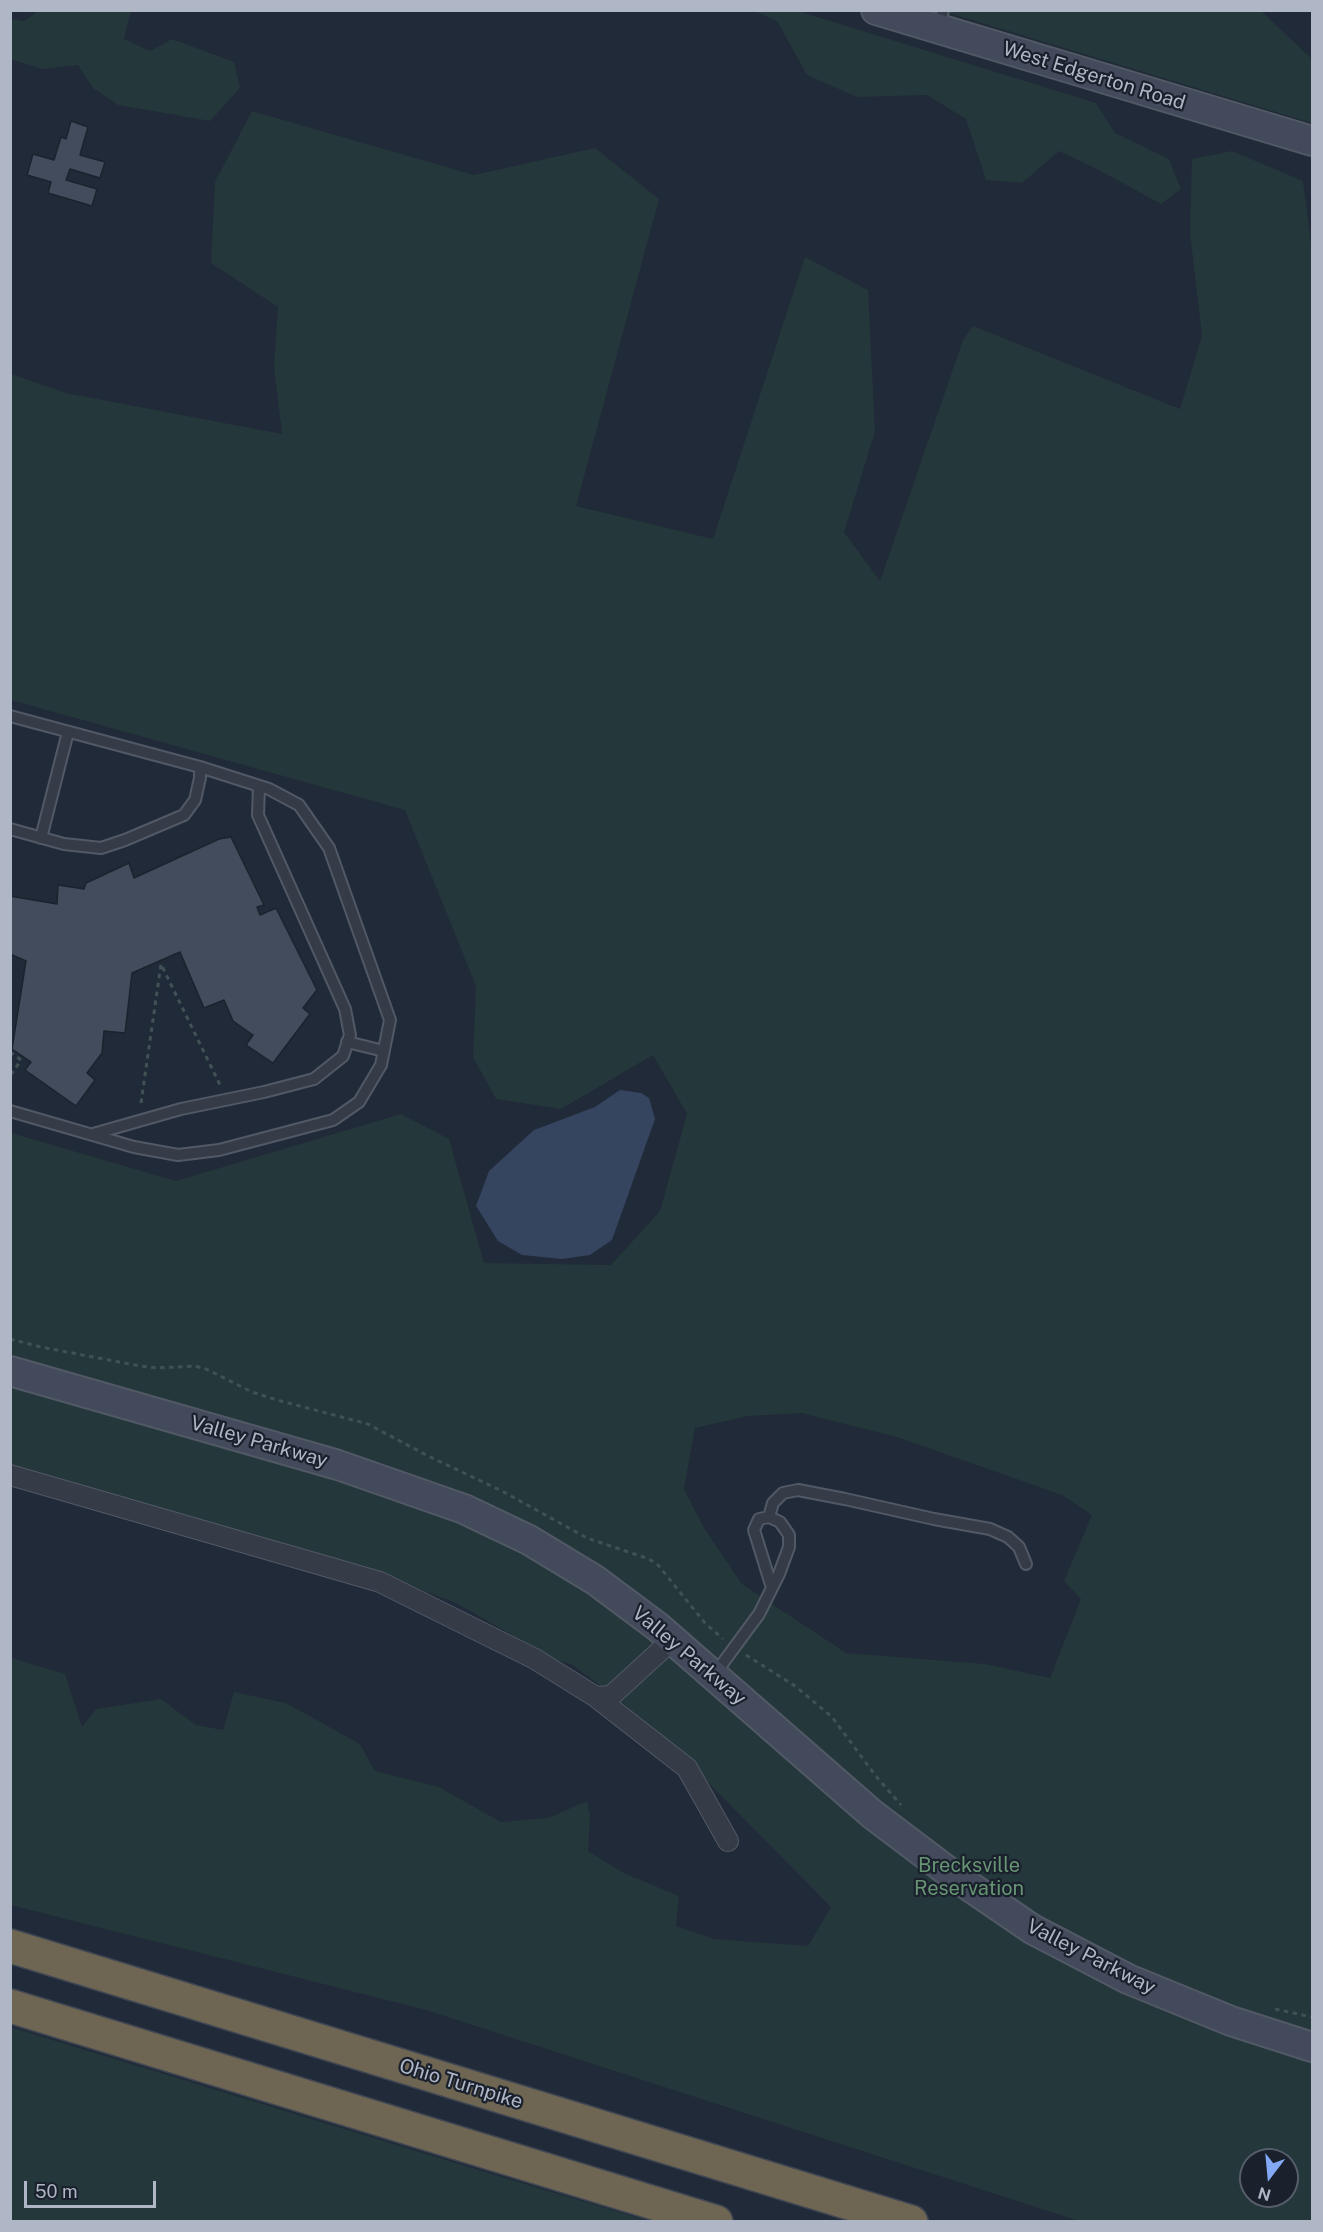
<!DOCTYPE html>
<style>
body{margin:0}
#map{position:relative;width:1323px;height:2232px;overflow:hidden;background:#212a38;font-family:"Public Sans",sans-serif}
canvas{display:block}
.frame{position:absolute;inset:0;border:12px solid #afb6c5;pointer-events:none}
.north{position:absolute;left:1239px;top:2148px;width:60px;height:60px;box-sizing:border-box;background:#1a212d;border:2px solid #565d6a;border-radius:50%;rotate:196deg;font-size:16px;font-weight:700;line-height:24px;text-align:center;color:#afb6c5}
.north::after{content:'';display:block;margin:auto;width:21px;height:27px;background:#83a9f6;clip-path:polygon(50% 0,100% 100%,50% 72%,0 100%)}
.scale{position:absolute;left:24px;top:2181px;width:132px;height:27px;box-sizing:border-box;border:3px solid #afb6c5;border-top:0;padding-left:8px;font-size:18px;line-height:21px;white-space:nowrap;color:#afb6c5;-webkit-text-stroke:4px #1a212d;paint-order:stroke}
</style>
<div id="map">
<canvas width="1323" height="2232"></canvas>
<div class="frame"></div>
<div class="north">N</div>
<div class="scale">50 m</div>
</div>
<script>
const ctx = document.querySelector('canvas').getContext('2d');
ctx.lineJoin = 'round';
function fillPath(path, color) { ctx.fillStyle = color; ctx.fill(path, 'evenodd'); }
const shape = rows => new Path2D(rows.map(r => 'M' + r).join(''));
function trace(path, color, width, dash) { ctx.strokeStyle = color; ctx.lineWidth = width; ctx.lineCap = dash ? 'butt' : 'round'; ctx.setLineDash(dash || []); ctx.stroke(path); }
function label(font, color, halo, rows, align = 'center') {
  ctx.font = font + ' "Public Sans",sans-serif'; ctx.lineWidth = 4.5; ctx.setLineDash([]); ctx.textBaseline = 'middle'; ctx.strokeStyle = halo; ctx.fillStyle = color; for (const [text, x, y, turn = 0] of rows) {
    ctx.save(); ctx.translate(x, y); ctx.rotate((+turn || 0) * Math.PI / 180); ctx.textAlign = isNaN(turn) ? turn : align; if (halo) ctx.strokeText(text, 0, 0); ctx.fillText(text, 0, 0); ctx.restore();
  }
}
fillPath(shape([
 [38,11,131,11,124,39,150,51,172,39,234,62,240,88,210,121,118,105,93,88,78,65,42,69,11,59,11,19,24,21],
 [754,11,798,11,1096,103,1115,133,1169,159,1181,189,1161,204,1099,170,1059,151,1022,183,986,180,966,119,927,95,857,97,807,75,777,21],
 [942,11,1261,11,1312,59,1312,123],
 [252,111,474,175,595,148,659,199,576,506,713,539,805,257,868,290,875,432,844,532,880,581,963,340,973,326,1180,409,1202,336,1190,233,1192,159,1232,151,1303,181,1312,251,1312,2221,1079,2221,426,2010,11,1905,11,1658,65,1674,82,1727,96,1709,161,1699,196,1725,223,1730,234,1692,286,1703,360,1744,375,1771,439,1787,501,1822,548,1818,587,1801,590,1815,588,1851,624,1873,679,1896,676,1926,714,1939,808,1946,831,1907,671,1745,617,1698,571,1664,556,1660,456,1603,376,1573,11,1466,11,1133,176,1181,401,1114,449,1139,484,1263,611,1265,660,1211,687,1114,653,1055,561,1109,496,1099,473,1057,476,986,405,810,11,700,11,374,66,393,282,434,274,367,278,307,211,263,215,182],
 [802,1413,897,1437,1062,1495,1092,1515,1064,1581,1081,1599,1050,1678,985,1664,846,1653,742,1584,704,1528,684,1489,695,1428,748,1416],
 [1251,2160,1287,2160,1287,2196,1251,2196],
 [10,2027,505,2178,649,2221,11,2221]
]), '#24373a');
fillPath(shape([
 [620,1090,641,1093,649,1098,655,1119,612,1240,590,1255,562,1259,522,1255,498,1241,476,1206,489,1171,534,1130,595,1107]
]), '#35445f');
const building = shape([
 [71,121,88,127,80,155,105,162,100,178,70,169,66,180,97,189,92,206,48,193,51,182,27,175,33,154,54,160,61,137,66,139,71,121],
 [231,837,264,905,257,907,260,915,276,908,317,990,303,1008,310,1014,273,1063,246,1045,253,1035,233,1021,224,1000,204,1008,180,952,132,973,125,1033,104,1031,102,1053,87,1073,95,1080,76,1106,25,1070,31,1062,12,1049,26,961,10,954,10,896,57,904,58,885,84,889,86,883,129,863,134,878,219,839,231,837]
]);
fillPath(building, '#424c5d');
trace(building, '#1c232f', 1.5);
const lane = shape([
 [939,29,943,10],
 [10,716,200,767,200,778,195,800,184,815,125,840,101,848,64,844,10,829],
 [41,838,68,732],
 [347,1042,384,1051],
 [10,1111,134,1147,178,1155,219,1150,333,1120,359,1102,381,1065,390,1020,329,848,299,805,269,789,200,767],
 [93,1134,181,1109,264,1092,314,1079,343,1056,350,1035,345,1009,258,815,259,786],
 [769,1517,773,1503,783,1493,798,1490,845,1499,934,1519,990,1529,1008,1537,1019,1547,1026,1564],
 [714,1675,759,1614,779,1574,789,1547,789,1535,780,1522,769,1517,759,1519,754,1530,772,1588]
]);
const street = shape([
 [10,1475,380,1582,535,1659,596,1697,687,1768,728,1841],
 [596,1697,611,1696,672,1640]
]);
const secondary = shape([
 [876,10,1312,141],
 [10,1371,338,1465,464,1509,529,1540,595,1580,658,1627,872,1814,950,1873,1032,1929,1128,1979,1231,2021,1312,2047]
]);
const highway = shape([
 [10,1946,911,2222],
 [10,2006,716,2222]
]);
trace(lane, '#525966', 14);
trace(street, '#525966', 22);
trace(secondary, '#525966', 32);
trace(highway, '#3f4653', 36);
trace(shape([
 [10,1052,21,1060,10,1076],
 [141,1103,161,964,221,1087],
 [10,1339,41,1347,140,1366,157,1368,195,1366,206,1369,252,1392,277,1400,368,1424,426,1455,502,1491,587,1538,649,1559,658,1565,705,1623,723,1639],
 [746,1655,795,1686,832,1717,875,1775,901,1805],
 [1275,2009,1312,2017]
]), '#415256', 3, [4.5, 4.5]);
trace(lane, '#353c48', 10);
trace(street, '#353c48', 20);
trace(secondary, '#434a5b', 28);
trace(highway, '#6e6552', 33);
label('20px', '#afb6c5', '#1a212d', [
 ["West Edgerton Road",1094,76,17],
 ["Valley Parkway",259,1442,16],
 ["Valley Parkway",689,1656,40],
 ["Valley Parkway",1091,1957,27],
 ["Ohio Turnpike",461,2084,17]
]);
label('20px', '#679574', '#1a212d', [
 ["Brecksville",969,1866],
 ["Reservation",969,1889]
]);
</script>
